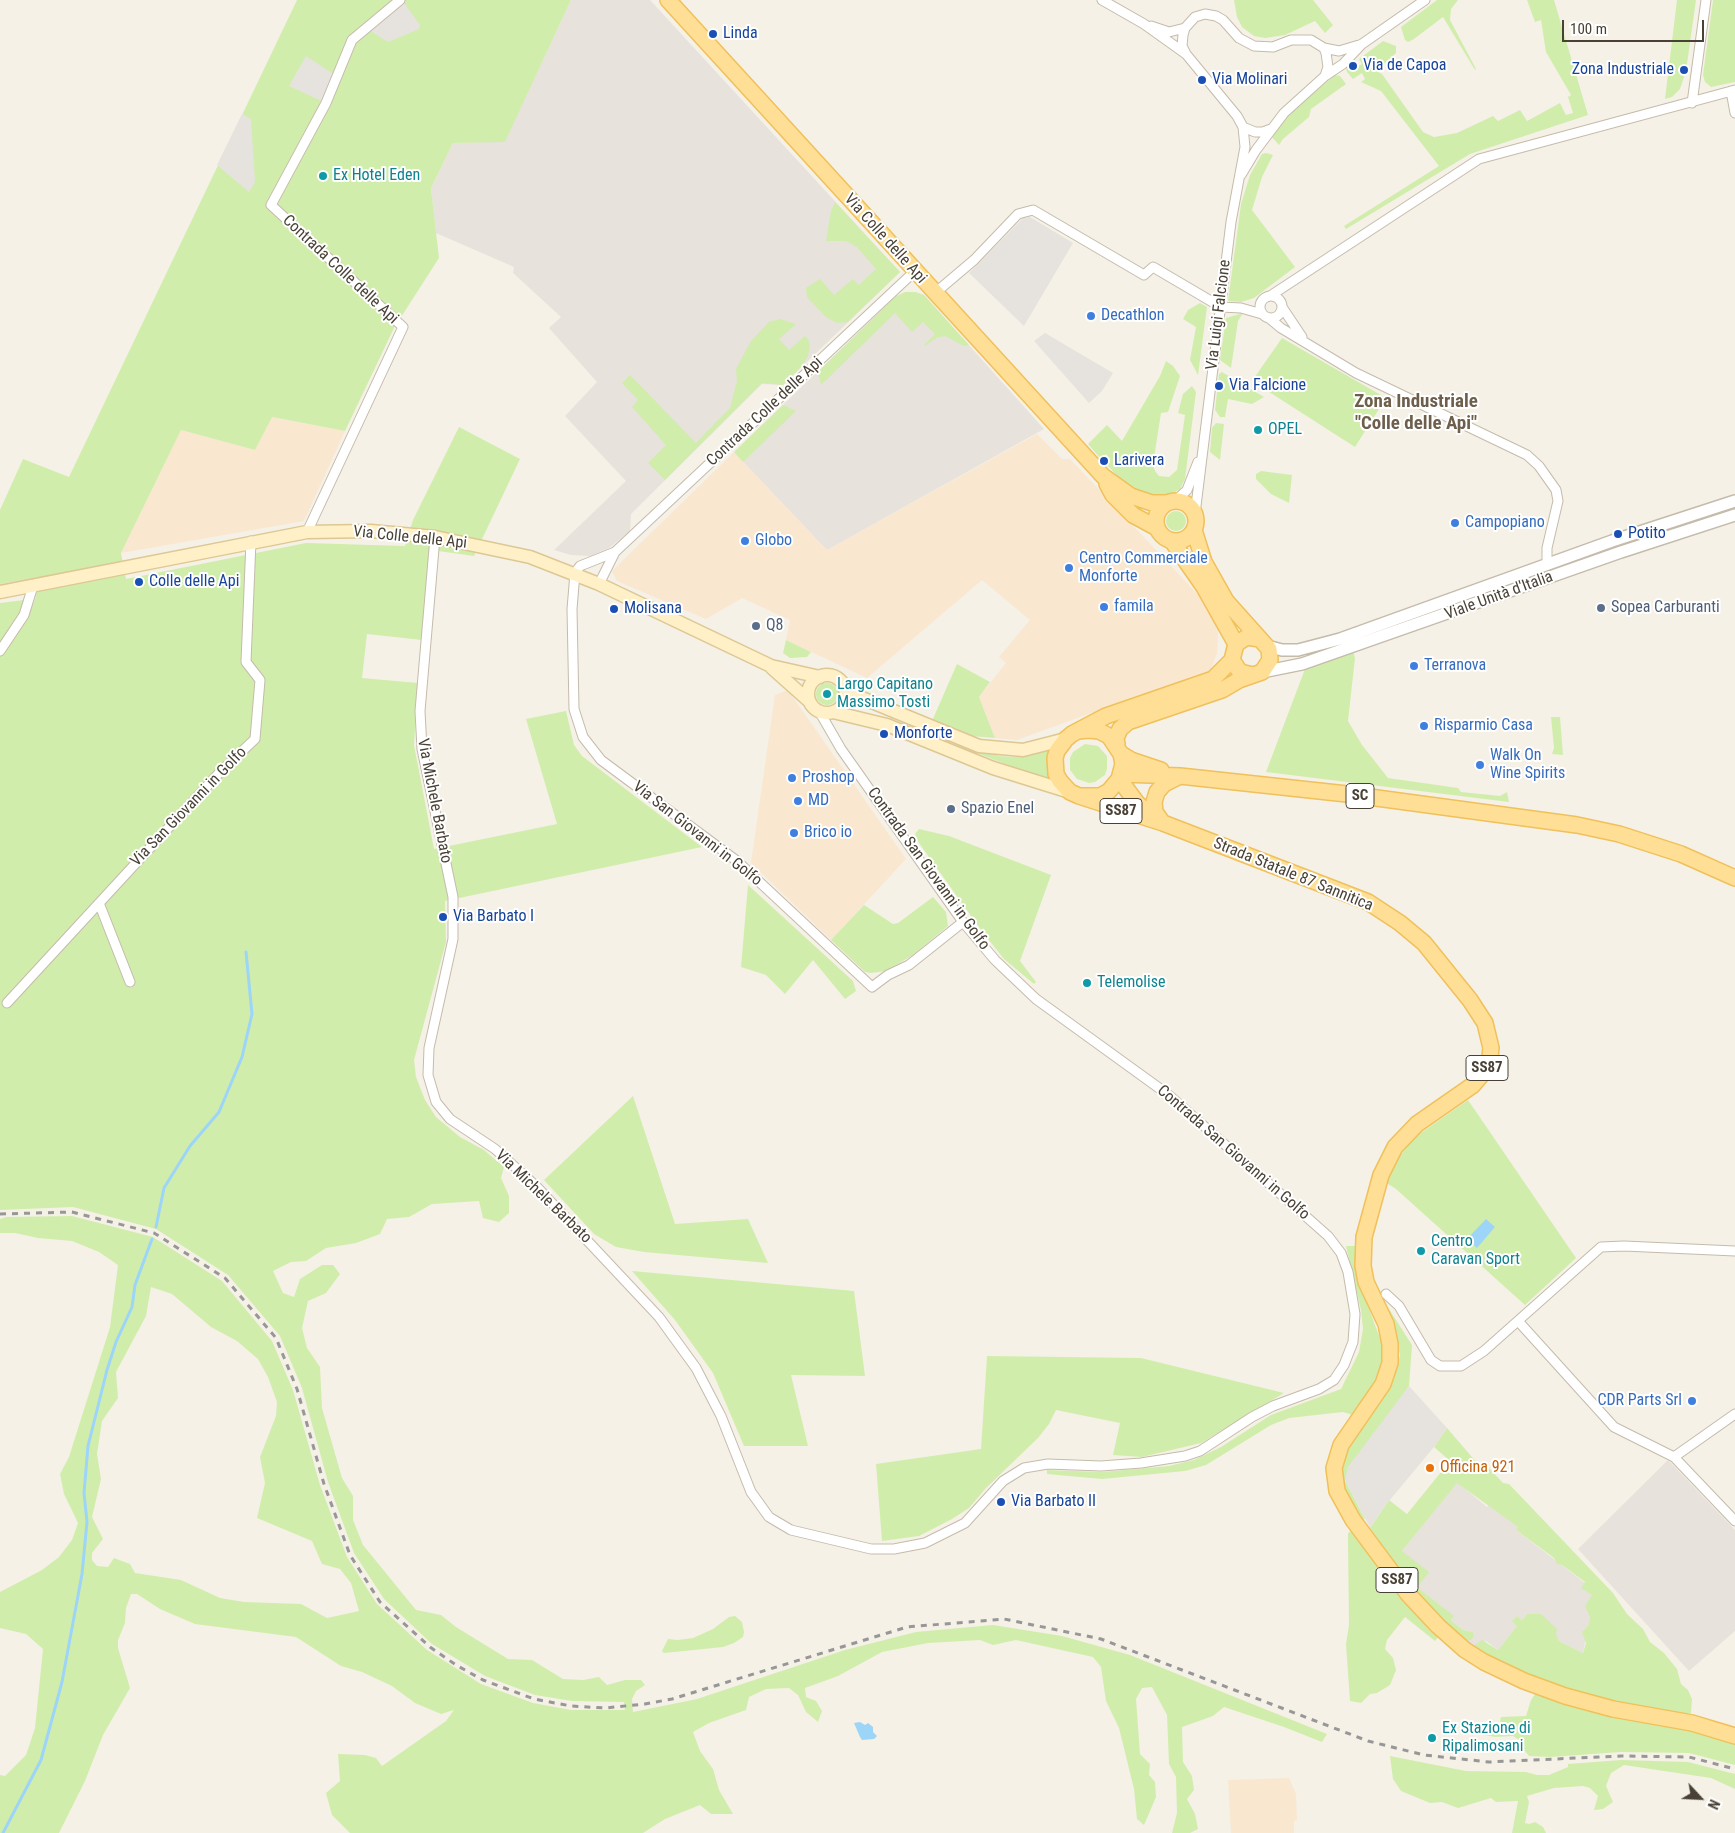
<!DOCTYPE html>
<meta charset="utf-8">
<style>
body{margin:0}
#map{position:relative;width:1735px;height:1833px;overflow:hidden;background:#f5f1e7;font-family:"Roboto Condensed",sans-serif}
canvas{display:block}
.north{position:absolute;left:1675px;top:1773px;width:50px;height:50px;-webkit-text-stroke:4px #fff;paint-order:stroke;rotate:115deg;font-size:14px;font-weight:700;line-height:20px;text-align:center;color:#494135}
.north::after{content:'';display:block;margin:auto;width:18px;height:22px;background:#494135;clip-path:polygon(50% 0,100% 100%,50% 72%,0 100%)}
.scale{position:absolute;left:1562px;top:20px;width:142px;height:22px;box-sizing:border-box;border:2px solid #494135;border-top:0;padding-left:6px;font-size:15px;line-height:18px;white-space:nowrap;color:#494135;-webkit-text-stroke:4px #fff;paint-order:stroke}
</style>
<div id="map">
<canvas width="1735" height="1833"></canvas>
<div class="north">N</div>
<div class="scale">100 m</div>
</div>
<script>
const ctx = document.querySelector('canvas').getContext('2d');
ctx.lineJoin = 'round';
function fillPath(path, color) { ctx.fillStyle = color; ctx.fill(path, 'evenodd'); }
const shape = rows => new Path2D(rows.map(r => 'M' + r).join(''));
function trace(path, color, width, dash) { ctx.strokeStyle = color; ctx.lineWidth = width; ctx.lineCap = dash ? 'butt' : 'round'; ctx.setLineDash(dash || []); ctx.stroke(path); }
function label(font, color, halo, rows, align = 'center') {
  ctx.font = font + ' "Roboto Condensed",sans-serif'; ctx.lineWidth = 4; ctx.setLineDash([]); ctx.textBaseline = 'middle'; ctx.strokeStyle = halo; ctx.fillStyle = color; for (const [text, x, y, turn = 0] of rows) {
    ctx.save(); ctx.translate(x, y); ctx.rotate((+turn || 0) * Math.PI / 180); ctx.textAlign = isNaN(turn) ? turn : align; if (halo) ctx.strokeText(text, 0, 0); ctx.fillText(text, 0, 0); ctx.restore();
  }
}
fillPath(shape([
 [271,417,345,431,304,521,121,553,181,430,255,450],
 [1037,434,1062,459,1070,459,1205,602,1218,628,1218,640,1217,653,1211,669,1205,676,1125,704,1091,713,1017,740,995,738,979,697,1006,663,999,657,1030,620,982,580,867,678,786,640,790,620,742,598,706,619,617,581,612,571,734,452,827,550],
 [788,690,906,859,831,940,751,863,775,695],
 [1289,1778,1296,1794,1297,1820,1294,1821,1294,1833,1231,1833,1228,1780]
]), '#f9e7d0');
fillPath(shape([
 [571,0,650,0,900,272,783,385,762,384,631,514,630,531,609,548,590,556,571,555,554,550,626,481,565,416,597,382,549,328,561,317,513,273,514,267,436,233,431,188,453,143,505,141],
 [905,292,915,292,924,295,1044,429,827,550,734,452,895,297],
 [1668,1460,1735,1530,1735,1631,1689,1671,1578,1549],
 [1457,1482,1487,1507,1489,1505,1518,1527,1516,1530,1585,1583,1592,1595,1590,1617,1583,1653,1559,1641,1541,1614,1527,1614,1522,1620,1517,1616,1518,1625,1498,1650,1486,1641,1472,1647,1466,1640,1474,1636,1473,1632,1463,1630,1451,1620,1453,1616,1417,1587,1402,1551]
]), '#e7e2dc');
fillPath(shape([
 [297,0,571,0,505,142,453,143,431,188,439,258,394,328,345,431,272,417,255,450,181,430,121,553,126,579,306,543,405,546,413,520,459,427,520,459,474,556,431,550,422,640,367,634,362,678,418,683,414,745,434,849,557,824,526,719,566,711,574,745,582,756,702,847,445,901,446,942,414,1060,416,1077,425,1100,436,1117,460,1137,484,1150,504,1167,501,1178,509,1196,509,1213,499,1222,483,1218,479,1201,432,1204,409,1217,387,1219,380,1234,356,1243,326,1248,306,1261,291,1262,273,1271,283,1293,294,1297,300,1279,322,1265,333,1265,340,1274,326,1293,308,1301,302,1328,307,1348,320,1367,322,1408,342,1478,353,1496,353,1520,363,1545,416,1610,441,1615,456,1627,508,1659,532,1660,563,1679,583,1680,599,1677,607,1685,625,1680,641,1680,645,1685,636,1691,632,1699,633,1712,697,1699,845,1650,916,1632,993,1625,1062,1636,1130,1655,1327,1734,1322,1742,1284,1727,1224,1707,1213,1716,1182,1727,1183,1762,1192,1776,1194,1790,1187,1799,1195,1814,1198,1829,1190,1833,1172,1833,1177,1813,1176,1777,1169,1764,1167,1715,1152,1687,1142,1688,1136,1699,1140,1754,1150,1764,1149,1775,1155,1782,1156,1797,1144,1825,1137,1819,1134,1789,1119,1728,1106,1701,1101,1667,1093,1657,1016,1640,993,1645,980,1640,928,1643,882,1652,838,1676,805,1688,806,1697,816,1701,822,1711,818,1722,806,1712,798,1695,789,1688,766,1689,749,1697,746,1710,709,1723,693,1732,700,1751,713,1769,719,1790,733,1814,711,1814,700,1805,665,1819,643,1833,350,1833,332,1815,326,1793,340,1781,338,1754,365,1755,376,1758,382,1766,446,1721,454,1710,441,1714,415,1703,392,1686,362,1672,341,1666,296,1637,195,1624,160,1609,137,1594,131,1594,126,1608,125,1623,118,1640,118,1648,130,1688,103,1735,85,1781,59,1833,0,1833,0,1775,5,1776,26,1755,35,1728,43,1649,26,1634,0,1628,0,1592,42,1570,59,1557,72,1540,78,1523,64,1494,60,1474,69,1457,110,1327,118,1265,99,1252,72,1241,38,1238,15,1233,0,1233,0,1219,6,1217,72,1216,153,1237,222,1281,272,1341,293,1390,320,1485,347,1557,377,1604,427,1650,481,1684,533,1703,571,1710,625,1710,624,1702,572,1701,535,1695,485,1676,432,1644,384,1599,354,1553,328,1482,302,1388,280,1336,228,1275,156,1229,73,1207,0,1210,0,653,29,615,36,597,38,577,0,584,0,510,23,459,69,477],
 [151,1287,172,1294,211,1327,237,1341,258,1359,268,1377,277,1402,276,1416,260,1457,265,1483,257,1518,312,1541,322,1564,340,1569,351,1583,359,1611,327,1618,301,1604,244,1602,220,1598,181,1580,135,1573,130,1564,114,1558,108,1567,97,1566,92,1560,92,1553,103,1539,92,1517,101,1479,97,1454,102,1421,118,1398,116,1372,146,1316],
 [1234,0,1313,0,1333,25,1325,33,1315,21,1285,35,1265,38,1254,36,1242,27,1237,17],
 [1437,0,1458,0,1451,9,1450,20,1476,69,1475,70,1443,17,1414,39,1408,42,1405,40,1401,27],
 [1527,0,1554,0,1588,115,1470,154,1346,229,1344,226,1439,166,1381,91,1361,82,1365,79,1362,73,1353,79,1347,72,1346,69,1349,66,1352,70,1362,64,1359,59,1383,41,1396,46,1396,53,1376,71,1382,74,1423,132,1434,137,1457,133,1493,116,1498,121,1520,110,1527,121,1560,103,1566,115,1573,113,1568,97,1571,95,1546,52,1541,20,1535,22],
 [1677,0,1696,0,1686,71,1680,89,1672,97,1665,99],
 [1713,0,1735,0,1735,82,1711,87,1705,82,1703,75],
 [1335,75,1340,76,1346,84,1311,109,1309,117,1283,139,1279,145,1271,136,1286,116],
 [1266,153,1273,155,1262,177,1252,210,1295,267,1254,298,1241,302,1228,301,1241,204,1250,175,1262,154],
 [835,202,900,272,848,322,837,323,826,317,807,297,806,288,820,279,834,295,853,279,859,285,876,269,857,247,846,241,826,241,831,211],
 [905,292,915,292,924,295,969,345,964,346,945,336,936,338,925,346,924,345,935,334,923,322,912,332,895,313,821,385,818,372,895,297],
 [1200,303,1207,307,1198,375,1190,360,1196,327,1183,319,1188,310],
 [1243,313,1238,321,1231,368,1220,360,1226,318],
 [780,319,796,324,779,339,789,350,805,336,808,339,810,345,808,356,802,366,783,385,762,383,665,480,648,463,666,445,632,407,638,400,622,383,630,375,696,443,730,408,737,381,736,369,751,341,769,322],
 [1282,338,1386,398,1355,447,1252,381],
 [1166,361,1173,366,1180,376,1168,412,1161,413,1153,464,1155,471,1159,476,1169,477,1177,470,1185,415,1178,413,1183,394,1192,386,1196,392,1185,479,1180,489,1165,498,1142,496,1127,486,1106,464,1110,459,1106,454,1101,459,1088,444,1107,425,1122,441,1160,376],
 [1222,372,1264,397,1252,404,1228,399,1225,417,1220,417,1215,410,1219,374],
 [783,405,796,411,743,462,734,452],
 [1216,423,1224,424,1220,460,1210,452,1212,428],
 [1261,471,1292,475,1289,503,1271,494,1256,479,1256,474],
 '1166 521a10 10 0 1 1 20 0a10 10 0 1 1-20 0Z',
 [24,600,19,613,0,642,0,603],
 [786,640,811,652,807,657,790,658,783,653],
 [1353,651,1355,658,1348,721,1362,745,1388,778,1458,788,1461,792,1500,796,1507,792,1509,802,1266,772,1305,669],
 [957,664,990,682,979,697,995,738,971,736,932,721],
 '816 694a11 11 0 1 1 22 0a11 11 0 1 1-22 0Z',
 [1551,717,1560,717,1563,755,1552,754,1554,748],
 [1085,744,1098,746,1107,756,1107,769,1105,775,1095,782,1089,783,1077,779,1070,770,1070,758,1073,752],
 [1055,747,1057,784,969,750,970,748,1000,756,1016,757],
 [919,829,949,836,1051,875,1020,961,1036,982,1034,984,1004,959,981,930,919,843,915,834],
 [748,885,853,981,856,991,845,999,813,960,785,994,766,975,741,967],
 [933,897,946,912,948,926,913,955,886,971,871,973,865,972,831,940,864,905,893,924,898,923],
 [633,1096,675,1224,748,1219,768,1263,644,1252,616,1247,594,1234,544,1180],
 [1468,1100,1576,1258,1525,1305,1396,1189,1385,1182,1399,1157,1415,1137],
 [1346,1246,1356,1246,1360,1285,1384,1349,1383,1367,1378,1378,1353,1415,1343,1412,1289,1418,1271,1425,1206,1465,1185,1471,1102,1479,1047,1474,1047,1470,1102,1472,1169,1466,1194,1460,1221,1447,1271,1415,1341,1389,1359,1352,1363,1329,1361,1310],
 [632,1271,854,1291,865,1376,791,1375,808,1446,744,1446,713,1373,675,1320],
 [1384,1306,1387,1306,1412,1345,1409,1386,1345,1480,1365,1519,1359,1520,1340,1484,1342,1462,1348,1447,1389,1387,1396,1371,1400,1355,1394,1331],
 [987,1356,1141,1358,1284,1393,1201,1443,1142,1457,1113,1455,1120,1423,1056,1410,1049,1424,1038,1438,986,1488,969,1508,952,1519,919,1536,882,1541,876,1464,981,1449],
 [1447,1428,1484,1471,1489,1468,1503,1483,1509,1484,1613,1593,1627,1614,1643,1629,1650,1642,1664,1653,1677,1669,1681,1684,1688,1690,1692,1699,1691,1713,1684,1715,1660,1713,1566,1691,1499,1663,1472,1647,1482,1640,1498,1650,1517,1626,1512,1621,1517,1616,1522,1620,1527,1614,1541,1614,1557,1629,1556,1634,1559,1641,1583,1653,1586,1643,1582,1632,1588,1626,1590,1617,1585,1606,1592,1595,1581,1588,1585,1582,1562,1565,1557,1564,1554,1558,1516,1530,1518,1527,1457,1483,1402,1551,1429,1572,1417,1587,1454,1616,1451,1620,1463,1630,1473,1632,1474,1636,1471,1640,1466,1640,1421,1599,1370,1528,1389,1500,1407,1514,1450,1461,1434,1447],
 [1352,1531,1400,1593,1440,1635,1435,1641,1405,1617,1387,1640,1385,1649,1393,1658,1396,1670,1390,1685,1377,1693,1370,1694,1361,1703,1350,1701,1346,1644,1349,1625,1348,1540,1348,1533],
 [735,1616,742,1622,744,1632,743,1637,734,1643,723,1647,664,1653,662,1651,668,1639,678,1640,693,1638,713,1629,729,1617],
 [1537,1691,1735,1741,1735,1765,1689,1753,1621,1752,1550,1757,1529,1756,1524,1750,1521,1741,1513,1736,1495,1737,1460,1730,1465,1726,1499,1727,1501,1717,1526,1716,1531,1700],
 [1390,1756,1466,1771,1526,1772,1537,1775,1549,1775,1568,1767,1568,1764,1621,1760,1688,1762,1735,1774,1735,1789,1711,1778,1624,1765,1611,1773,1606,1786,1613,1802,1603,1809,1594,1810,1598,1796,1590,1788,1583,1786,1554,1788,1527,1796,1529,1802,1525,1823,1529,1824,1535,1822,1543,1827,1546,1833,1512,1833,1518,1801,1496,1802,1491,1798,1458,1808,1442,1802,1430,1803,1401,1791,1393,1779]
]), '#d1edac');
fillPath(shape([
 [402,0,420,25,419,29,388,42,366,28],
 [306,56,338,77,326,103,289,86],
 [242,114,251,119,255,182,249,192,217,165],
 [1030,217,1073,243,1024,326,969,273,1023,218],
 [1045,333,1113,373,1102,391,1089,403,1034,341],
 [1409,1386,1447,1428,1434,1447,1384,1507,1370,1528,1345,1480,1348,1467]
]), '#e6e3df');
fillPath(shape([
 [1486,1219,1495,1227,1477,1248,1467,1239],
 [860,1722,865,1725,868,1723,873,1727,873,1732,877,1736,874,1739,862,1740,860,1737,854,1723]
]), '#9dd5f8');
trace(shape([
 [156,1227,164,1188,190,1146,219,1112,242,1057,252,1014,246,952],
 [3,1833,41,1760,62,1682,82,1574,87,1522,84,1493,88,1446,107,1370,116,1342,132,1307,135,1285,152,1239]
]), '#9dd5f8', 3);
const minor = shape([
 [1102,0,1144,24,1186,54],
 [1151,26,1169,32,1185,28],
 [1324,48,1339,51,1359,45],
 [1325,76,1343,64,1362,44,1425,0],
 [1731,91,1735,113],
 [1692,103,1706,0],
 [1241,175,1256,150,1284,113,1325,76,1328,67,1326,53,1324,48,1311,40,1291,40,1273,47,1254,46,1239,38,1223,20,1216,16,1205,14,1195,17,1185,28,1183,35,1182,46,1186,54,1237,116,1243,127,1255,132,1263,132,1271,129],
 [915,271,615,552,580,566,575,573,572,609,574,709,583,737,601,760,737,861,872,987,888,975,909,965,963,922],
 [935,293,974,260,1018,214,1033,210,1144,275,1153,267,1221,307,1241,308,1262,314],
 [1270,296,1479,159,1735,90],
 '1260 307a11 11 0 1 1 22 0a11 11 0 1 1-22 0Z',
 [1282,307,1302,337],
 [1269,318,1281,328,1356,373,1527,455,1539,466,1556,490,1558,501,1547,548,1547,564],
 [1175,501,1187,490,1198,462],
 [1195,514,1231,222,1245,147,1243,127],
 [307,532,403,327,271,205,326,103,352,40,400,0],
 [435,537,420,711,422,749,453,897,453,939,429,1048,428,1075,436,1102,450,1119,495,1149,536,1186,659,1317,696,1368,721,1416,751,1492,769,1517,791,1530,871,1549,894,1549,925,1543,965,1523,1003,1481,1024,1468,1048,1464,1101,1466,1141,1463,1185,1456,1200,1451,1252,1417,1273,1406,1319,1389,1334,1380,1344,1365,1353,1342,1355,1314,1348,1272,1341,1253,1328,1236,1170,1096,1036,999,995,960,963,922,841,749,819,711],
 [599,584,615,552],
 [0,651,24,615,33,586],
 [99,903,130,982],
 [7,1003,220,772,255,739,260,680,246,662,251,541],
 [1386,1294,1399,1306,1431,1360,1440,1366,1461,1366,1484,1351,1601,1247,1624,1246,1735,1251],
 [1518,1321,1614,1427,1674,1457,1735,1521],
 [1674,1457,1735,1414]
]);
const tertiary = shape([
 [1267,646,1282,650,1298,650,1340,639,1612,541,1735,501],
 [1262,672,1302,664,1621,552,1735,515]
]);
const secondary = shape([
 [0,592,307,532,371,531,435,537,530,557,599,584,771,666,820,677],
 [772,668,809,701],
 '808 694a19 19 0 1 1 38 0a19 19 0 1 1-38 0Z',
 [844,688,857,696,979,746,1023,750,1066,739],
 [833,712,887,725,993,768,1070,792]
]);
const primary = shape([
 [668,0,1103,476,1131,496,1152,503,1167,503],
 [1107,484,1113,495,1133,515,1157,528],
 '1156 521a20 20 0 1 1 40 0a20 20 0 1 1-40 0Z',
 [1194,530,1204,562,1226,601,1260,639],
 [1172,541,1204,587,1236,644],
 [1078,731,1089,730,1099,731,1109,736,1121,754,1123,764,1119,779,1109,791,1100,796,1079,796,1070,792,1060,781,1056,774,1055,758,1057,751,1066,739,1072,734,1106,716,1213,679,1232,660],
 [1117,744,1116,738,1120,729,1128,722,1222,690,1239,680,1262,672,1270,660,1269,649,1260,639,1247,637,1236,644,1232,660,1240,672,1253,675],
 [1121,754,1131,760,1161,770],
 [1121,774,1180,776,1347,794,1577,825,1619,834,1681,854,1735,878],
 [1119,779,1137,803,1155,819],
 [1079,796,1163,823,1368,902,1400,923,1424,943,1470,1000,1485,1023,1491,1048,1489,1066,1473,1085,1417,1124,1395,1147,1381,1175,1364,1237,1363,1266,1366,1282,1386,1324,1390,1344,1390,1363,1383,1384,1341,1445,1334,1468,1337,1491,1353,1520,1408,1594,1438,1626,1465,1650,1484,1662,1524,1681,1565,1696,1613,1709,1692,1723,1735,1736],
 [1162,822,1155,812,1154,802,1157,792,1164,784,1180,776]
]);
trace(minor, '#c5bbab', 11);
trace(tertiary, '#c5bbab', 14);
trace(secondary, '#ddc894', 15);
trace(primary, '#f0c05a', 18);
trace(minor, '#fff', 9);
trace(tertiary, '#fff', 11);
trace(secondary, '#fff0c7', 12);
trace(primary, '#ffdf96', 15);
trace(shape([
 [0,1214,72,1212,154,1233,225,1278,276,1338,297,1389,324,1484,350,1555,380,1602,430,1647,456,1665,483,1680,534,1699,571,1706,605,1708,645,1704,672,1699,907,1627,1004,1619,1101,1639,1368,1741,1424,1755,1489,1762,1621,1756,1689,1757,1735,1769]
]), '#979797', 3, [6, 6]);
for (const [x, y, r, color] of [
 [713,34,5,"#1a4fb4"],
 [1353,66,5,"#1a4fb4"],
 [1684,70,5,"#1a4fb4"],
 [1202,80,5,"#1a4fb4"],
 [323,176,5,"#0f9aa8"],
 [1091,316,5,"#3f7fe0"],
 [1219,386,5,"#1a4fb4"],
 [1258,430,5,"#0f9aa8"],
 [1104,461,5,"#1a4fb4"],
 [1455,523,5,"#3f7fe0"],
 [1618,534,5,"#1a4fb4"],
 [745,541,5,"#3f7fe0"],
 [1069,568,5,"#3f7fe0"],
 [139,582,5,"#1a4fb4"],
 [1104,607,5,"#3f7fe0"],
 [1601,608,5,"#5c6f8a"],
 [614,609,5,"#1a4fb4"],
 [756,626,5,"#5c6f8a"],
 [1414,666,5,"#3f7fe0"],
 [827,694,5,"#0f9aa8"],
 [1424,726,5,"#3f7fe0"],
 [884,734,5,"#1a4fb4"],
 [1480,765,5,"#3f7fe0"],
 [792,778,5,"#3f7fe0"],
 [798,801,5,"#3f7fe0"],
 [951,809,5,"#5c6f8a"],
 [794,833,5,"#3f7fe0"],
 [443,917,5,"#1a4fb4"],
 [1087,983,5,"#0f9aa8"],
 [1421,1251,5,"#0f9aa8"],
 [1692,1401,5,"#3f7fe0"],
 [1430,1468,5,"#e8710a"],
 [1001,1502,5,"#1a4fb4"],
 [1432,1738,5,"#0f9aa8"]
]) { const dot = new Path2D(); dot.arc(x, y, r, 0, 2 * Math.PI); ctx.fillStyle = color; ctx.fill(dot); trace(dot, '#fff', 2); }
for (const [x, y, w] of [
 [1360,796,28],
 [1121,811,42],
 [1487,1068,42],
 [1397,1580,42]
]) { const box = new Path2D(); box.roundRect(x - w / 2, y - 12.5, w, 25, 4); ctx.fillStyle = '#fff'; ctx.fill(box); trace(box, '#494135', 1); }
label('bold 15px', '#494135', null, [
 ["SC",1360,796],
 ["SS87",1121,811],
 ["SS87",1487,1068],
 ["SS87",1397,1580]
]);
label('16px', '#164399', '#fff', [
 ["Linda",723,34],
 ["Via de Capoa",1363,66],
 ["Zona Industriale",1674,70,"right"],
 ["Via Molinari",1212,80],
 ["Via Falcione",1229,386],
 ["Larivera",1114,461],
 ["Potito",1628,534],
 ["Colle delle Api",149,582],
 ["Molisana",624,609],
 ["Monforte",894,734],
 ["Via Barbato I",453,917],
 ["Via Barbato II",1011,1502]
], 'left');
label('16px', '#0d838f', '#fff', [
 ["Ex Hotel Eden",333,176],
 ["OPEL",1268,430],
 ["Largo Capitano",837,685],
 ["Massimo Tosti",837,703],
 ["Telemolise",1097,983],
 ["Centro",1431,1242],
 ["Caravan Sport",1431,1260],
 ["Ex Stazione di",1442,1729],
 ["Ripalimosani",1442,1747]
], 'left');
label('16px', '#494135', '#fff', [
 ["Via Colle delle Api",885,239,48],
 ["Contrada Colle delle Api",340,270,43],
 ["Via Luigi Falcione",1219,315,-83],
 ["Contrada Colle delle Api",765,412,-43],
 ["Via Colle delle Api",410,538,6],
 ["Viale Unità d'Italia",1499,596,-20],
 ["Via Michele Barbato",434,801,79],
 ["Via San Giovanni in Golfo",189,807,-46],
 ["Via San Giovanni in Golfo",697,834,38],
 ["Contrada San Giovanni in Golfo",928,869,54],
 ["Strada Statale 87 Sannitica",1293,875,22],
 ["Contrada San Giovanni in Golfo",1233,1153,41],
 ["Via Michele Barbato",543,1197,44]
]);
label('16px', '#366cbe', '#fff', [
 ["Decathlon",1101,316],
 ["Campopiano",1465,523],
 ["Globo",755,541],
 ["Centro Commerciale",1079,559],
 ["Monforte",1079,577],
 ["famila",1114,607],
 ["Terranova",1424,666],
 ["Risparmio Casa",1434,726],
 ["Walk On",1490,756],
 ["Wine Spirits",1490,774],
 ["Proshop",802,778],
 ["MD",808,801],
 ["Brico io",804,833],
 ["CDR Parts Srl",1682,1401,"right"]
], 'left');
label('16px', '#4e5e75', '#fff', [
 ["Sopea Carburanti",1611,608],
 ["Q8",766,626],
 ["Spazio Enel",961,809]
], 'left');
label('16px', '#c56008', '#fff', [
 ["Officina 921",1440,1468]
], 'left');
label('bold 19px', '#6d5f4b', '#fff', [
 ["Zona Industriale",1416,402],
 ["\"Colle delle Api\"",1416,424]
]);
</script>
